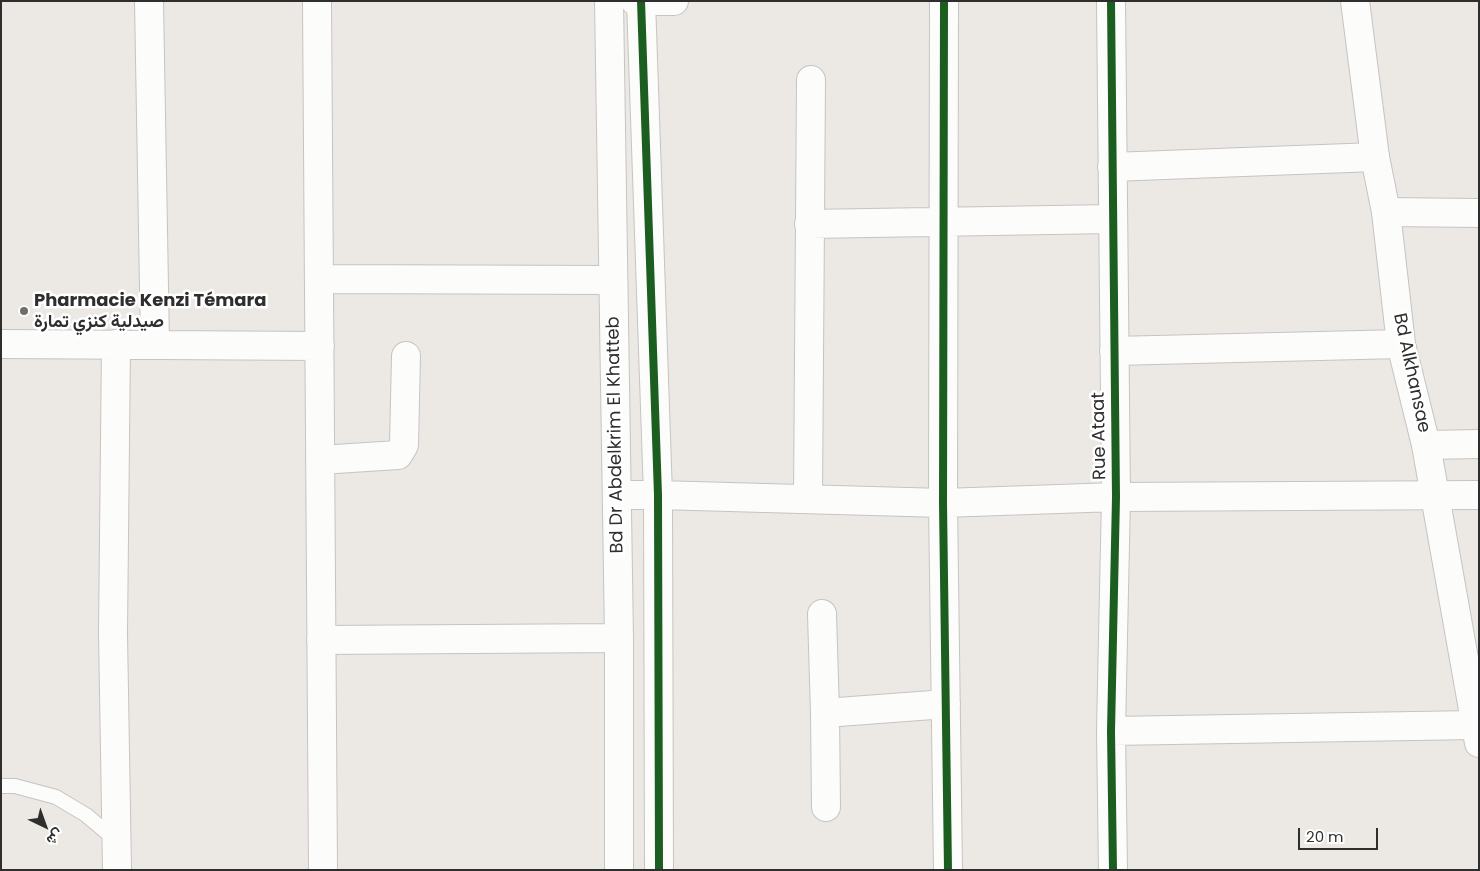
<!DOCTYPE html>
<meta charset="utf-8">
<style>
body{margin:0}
#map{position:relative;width:1480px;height:871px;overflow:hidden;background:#ece8e4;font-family:Poppins,Vazirmatn,sans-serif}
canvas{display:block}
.frame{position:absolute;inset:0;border:2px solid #2e2e2e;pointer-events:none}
.north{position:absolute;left:20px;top:801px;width:50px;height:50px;-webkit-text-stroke:4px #fff;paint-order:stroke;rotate:138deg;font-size:14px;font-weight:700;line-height:20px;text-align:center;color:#2e2e2e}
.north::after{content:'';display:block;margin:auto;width:18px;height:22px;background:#2e2e2e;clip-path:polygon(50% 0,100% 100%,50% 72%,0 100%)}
.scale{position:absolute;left:1298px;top:828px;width:80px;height:22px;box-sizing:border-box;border:2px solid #2e2e2e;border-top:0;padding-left:6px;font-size:15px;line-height:18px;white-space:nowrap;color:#2e2e2e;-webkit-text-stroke:4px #fff;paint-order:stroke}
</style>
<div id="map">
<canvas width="1480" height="871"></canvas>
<div class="frame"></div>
<div class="north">ش</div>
<div class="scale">20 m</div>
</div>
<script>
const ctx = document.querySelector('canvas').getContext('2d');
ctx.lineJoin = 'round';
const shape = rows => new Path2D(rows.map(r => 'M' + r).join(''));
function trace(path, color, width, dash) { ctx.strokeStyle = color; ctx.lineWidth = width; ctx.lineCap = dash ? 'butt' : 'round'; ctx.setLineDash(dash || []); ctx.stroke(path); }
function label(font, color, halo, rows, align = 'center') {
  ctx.font = font + ' Poppins,Vazirmatn,sans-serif'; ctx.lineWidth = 5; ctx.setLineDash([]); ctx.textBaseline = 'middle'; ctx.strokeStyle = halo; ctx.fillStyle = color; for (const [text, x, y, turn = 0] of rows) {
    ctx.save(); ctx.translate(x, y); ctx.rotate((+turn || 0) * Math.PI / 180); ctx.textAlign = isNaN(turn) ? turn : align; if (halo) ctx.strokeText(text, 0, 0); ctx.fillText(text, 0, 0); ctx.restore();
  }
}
const service = shape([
 [1,786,15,786,56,797,86,815,116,840]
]);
const minor = shape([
 [149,1,155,345],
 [317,1,323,870],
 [609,1,619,638,619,870],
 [635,1,674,1],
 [641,1,658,495,659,870],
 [944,1,943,503,948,870],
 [1111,1,1116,497,1111,731,1113,870],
 [1112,167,1375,157],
 [1386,212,1479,213],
 [809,224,1113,219],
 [320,279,613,280],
 [1,344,320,346],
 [116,344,113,633,117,870],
 [1114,351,1401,344],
 [1426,445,1479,444],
 [320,460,398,455,404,445,406,356],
 [617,495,658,495,943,503,1116,497,1479,495],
 [808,499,811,80],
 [822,614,825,713,946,704],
 [321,640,619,638],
 [825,713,826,807],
 [1111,731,1475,725]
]);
const secondary = shape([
 [1355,1,1375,157,1386,212,1401,344,1426,445,1479,743]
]);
trace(service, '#c5c4c5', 16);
trace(minor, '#c5c4c5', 30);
trace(secondary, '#c5c4c5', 30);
trace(service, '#fcfcfb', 14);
trace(minor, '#fcfcfb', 28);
trace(secondary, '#fcfcfb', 28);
trace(shape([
 [641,1,658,495,659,870],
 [944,1,943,503,948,870],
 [1111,1,1116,497,1111,731,1113,870]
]), '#1b5e20', 8);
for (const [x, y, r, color] of [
 [24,311,5,"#706f6e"]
]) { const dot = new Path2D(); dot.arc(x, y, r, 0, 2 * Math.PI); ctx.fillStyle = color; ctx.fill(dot); trace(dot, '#fff', 2); }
label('bold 18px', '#2e2e2e', '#fff', [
 ["Pharmacie Kenzi Témara",34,301],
 ["صيدلية كنزي تمارة",34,322]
], 'left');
label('18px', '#2e2e2e', '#fff', [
 ["Bd Alkhansae",1411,373,78],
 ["Bd Dr Abdelkrim El Khatteb",616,435,-91],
 ["Rue Ataat",1100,436,-91]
]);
</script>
